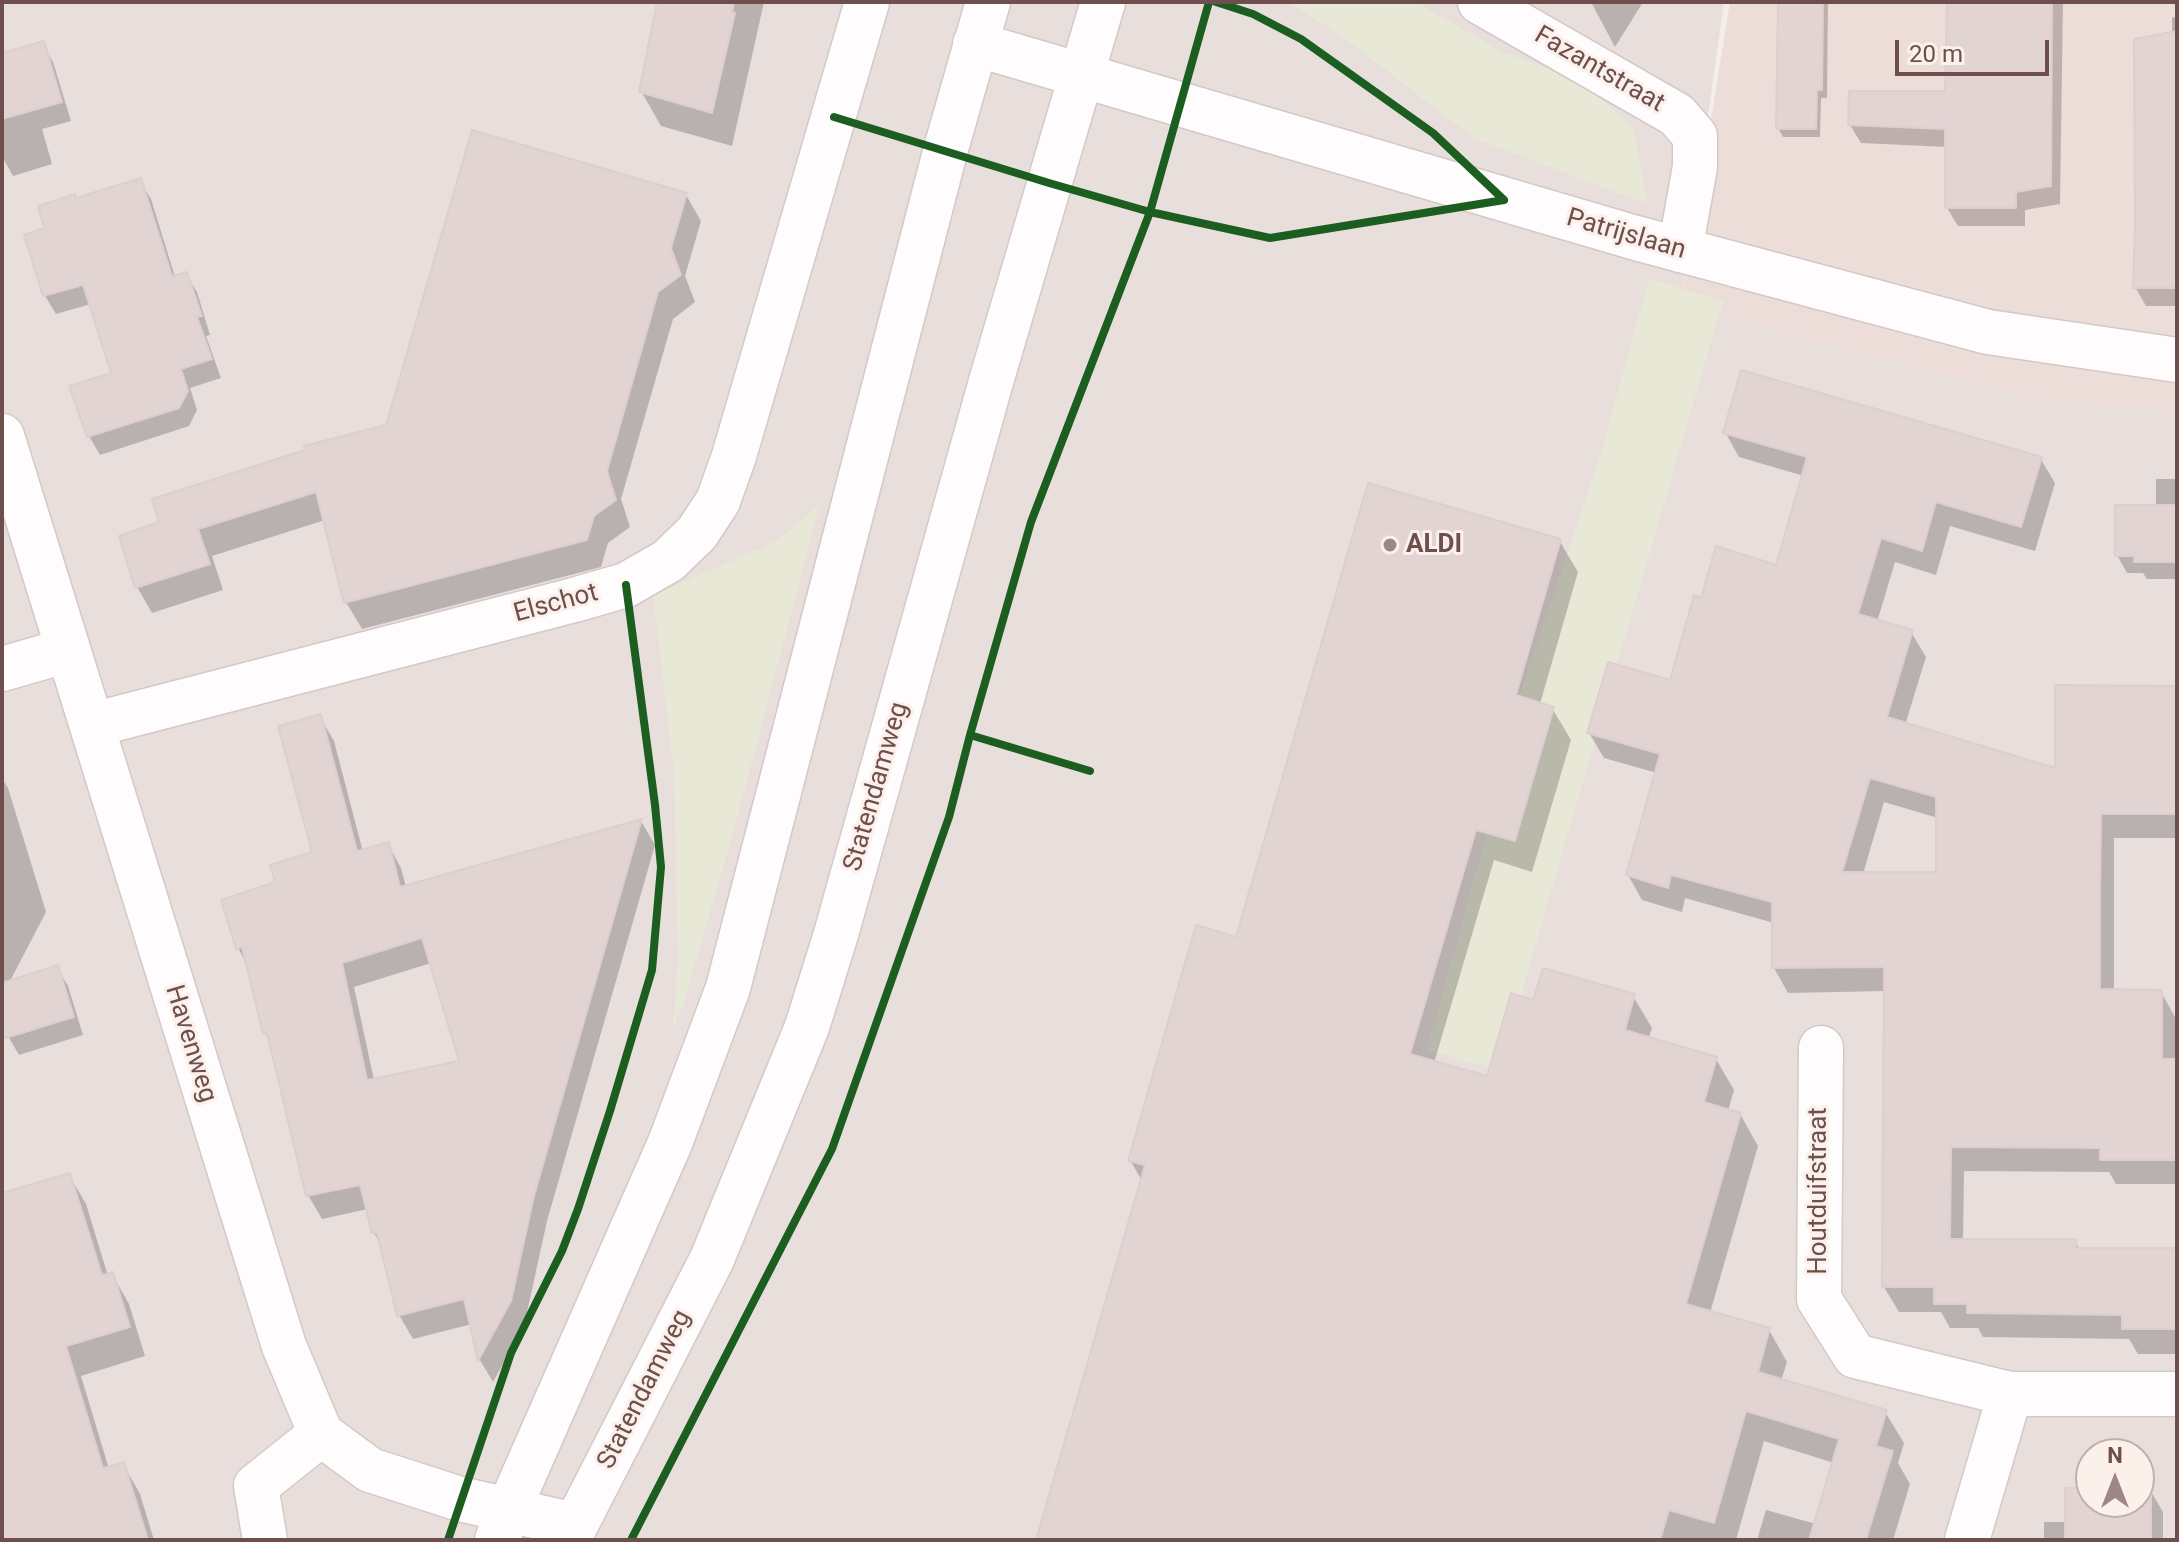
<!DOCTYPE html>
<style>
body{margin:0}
#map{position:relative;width:2179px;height:1542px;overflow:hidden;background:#f5edea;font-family:Roboto,sans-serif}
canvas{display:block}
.frame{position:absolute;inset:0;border:4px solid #6e4f4e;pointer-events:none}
.north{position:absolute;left:2075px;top:1438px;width:80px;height:80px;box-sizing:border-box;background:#fcf0eb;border:2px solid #c3b0ac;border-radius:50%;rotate:0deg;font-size:22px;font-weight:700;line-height:32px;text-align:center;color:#6e4f4e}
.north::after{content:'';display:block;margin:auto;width:28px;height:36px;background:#9d8685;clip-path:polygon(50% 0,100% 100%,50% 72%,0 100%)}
.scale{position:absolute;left:1895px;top:40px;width:154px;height:36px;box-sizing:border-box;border:4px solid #6e4f4e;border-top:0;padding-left:10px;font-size:24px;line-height:28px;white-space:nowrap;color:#6e4f4e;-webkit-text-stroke:6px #fcf0eb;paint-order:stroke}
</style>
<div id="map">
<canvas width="2179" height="1542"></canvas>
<div class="frame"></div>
<div class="north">N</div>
<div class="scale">20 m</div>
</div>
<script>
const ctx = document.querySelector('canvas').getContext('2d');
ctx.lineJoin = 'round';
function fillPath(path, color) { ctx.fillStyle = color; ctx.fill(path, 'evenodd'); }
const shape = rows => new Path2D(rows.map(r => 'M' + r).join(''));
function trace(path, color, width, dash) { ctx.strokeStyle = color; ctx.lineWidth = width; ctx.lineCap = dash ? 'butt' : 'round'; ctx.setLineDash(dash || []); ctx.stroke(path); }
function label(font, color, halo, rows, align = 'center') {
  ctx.font = font + ' Roboto,sans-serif'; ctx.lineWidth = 6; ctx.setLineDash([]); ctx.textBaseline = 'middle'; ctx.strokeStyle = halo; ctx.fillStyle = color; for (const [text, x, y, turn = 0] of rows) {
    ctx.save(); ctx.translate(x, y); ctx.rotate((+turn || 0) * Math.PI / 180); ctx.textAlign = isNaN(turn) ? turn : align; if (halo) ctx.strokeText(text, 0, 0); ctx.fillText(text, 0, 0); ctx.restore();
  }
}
fillPath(shape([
 [1730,2,2177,2,2177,412,2045,401,1681,306]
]), '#edddd8');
fillPath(shape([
 [2,2,1724,2,1681,306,2045,401,2177,412,2177,1540,2,1540],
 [2091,1454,2139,1454,2139,1502,2091,1502]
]), '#e8dedc');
fillPath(shape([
 [1287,2,1419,2,1428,9,1500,51,1573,77,1615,111,1634,130,1647,204,1474,138,1357,48,1330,28],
 [1649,279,1723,301,1499,1070,1427,1050,1517,724,1511,721,1598,463],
 [820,504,735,826,684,1002,673,1028,678,960,674,771,653,595,777,541]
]), '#e8e8d6');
fillPath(shape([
 [660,2,764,2,732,146,661,126,641,91],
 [1591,2,1643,2,1615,47],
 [1779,2,1828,2,1827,98,1821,98,1820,137,1783,137,1778,128],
 [1948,2,2063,2,2060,204,2025,210,2025,226,1958,226,1947,208,1947,147,1861,143,1850,125,1948,93],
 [2172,17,2177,18,2177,306,2146,306,2135,287,2172,34],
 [43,44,53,62,71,121,42,129,52,164,13,176,2,156,2,56],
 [140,181,151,199,175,277,186,274,197,292,210,335,206,336,221,378,190,388,197,410,189,426,100,455,89,436,72,388,113,374,91,304,56,314,45,296,27,236,47,229,76,200],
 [686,195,701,221,685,276,695,302,673,319,621,499,630,527,608,543,601,567,362,629,346,602,325,520,212,556,223,590,152,613,137,587,162,524,388,426],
 [1725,432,2040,458,2055,483,2035,551,1950,526,1936,575,1895,562,1877,622,1911,632,1926,657,1905,725,2057,770,2177,688,2177,838,2114,838,2114,992,2161,992,2175,1017,2177,1184,2116,1184,2109,1172,1964,1171,1963,1241,2075,1241,2080,1250,2177,1250,2177,1354,2138,1354,2129,1339,1983,1337,1978,1328,1950,1328,1941,1312,1899,1312,1884,1287,1886,991,1788,993,1774,968,1774,923,1685,898,1682,912,1642,900,1628,875,1657,773,1604,758,1589,733,1671,682,1702,600,1778,567,1804,476,1739,457],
 [1884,802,1938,818,1938,874,1863,874],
 [2156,479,2177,479,2177,579,2147,579,2143,573,2127,573,2117,555,2156,507],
 [1559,540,1578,572,1540,704,1552,708,1571,740,1532,872,1494,860,1434,1063,1489,1079,1535,1002,1633,996,1652,1028,1648,1039,1716,1059,1734,1090,1728,1111,1740,1114,1758,1146,1710,1313,1769,1330,1787,1362,1781,1381,1885,1412,1904,1443,1898,1463,1910,1484,1893,1540,1757,1540,1766,1510,1816,1524,1834,1463,1764,1441,1736,1540,1038,1540,1142,1181,1130,1160,1238,940],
 [320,717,334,741,363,852,388,844,401,868,406,887,641,821,655,845,547,1221,524,1326,493,1382,480,1360,472,1324,413,1339,399,1315,383,1248,374,1233,368,1209,322,1219,308,1195,272,1046,265,1033,249,968,238,948,278,884,314,854],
 [431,963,461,1063,374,1080,354,987],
 [2,778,8,788,46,912,9,983,57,968,68,986,83,1035,19,1055,8,1036,2,1015],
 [69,1175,86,1204,108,1276,112,1274,129,1304,145,1356,81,1376,109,1469,123,1464,140,1494,154,1540,2,1540,2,1194],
 [2091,1490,2091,1502,2139,1502,2139,1490,2150,1490,2163,1512,2163,1540,2039,1540,2039,1538,2044,1538,2044,1522,2065,1522,2065,1514,2067,1514]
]), '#0003');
const building = shape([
 [657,2,734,2,732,13,735,13,712,113,639,92,657,2],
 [1778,2,1823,2,1822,90,1817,90,1816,129,1776,129,1778,2],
 [1947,2,2052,2,2051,186,2016,192,2016,208,1945,208,1945,129,1848,125,1849,91,1945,91,1947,2],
 [2177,31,2177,288,2133,288,2135,227,2134,39,2177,31],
 [44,41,62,102,2,119,2,53,44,41],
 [472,130,687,193,671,248,681,275,658,292,607,471,616,500,594,516,587,540,344,603,316,492,198,529,210,564,135,588,119,536,159,522,152,499,305,450,304,446,386,425,472,130],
 [141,178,172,276,187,272,202,316,197,317,212,359,181,369,188,391,179,408,87,437,69,386,111,373,83,285,43,296,24,235,44,228,38,206,75,194,76,198,141,178],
 [1741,370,2042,457,2021,527,1936,502,1922,551,1881,538,1858,614,1913,630,1887,717,2055,768,2055,685,2177,686,2177,814,2101,814,2100,898,2100,989,2162,990,2162,1059,2177,1059,2177,1160,2100,1160,2100,1148,1951,1147,1950,1239,2076,1239,2076,1248,2177,1248,2177,1329,2122,1329,2122,1315,1967,1313,1967,1304,1934,1304,1934,1287,1882,1287,1884,967,1772,968,1772,902,1671,875,1668,888,1626,875,1660,754,1587,733,1608,662,1670,680,1694,595,1701,598,1716,546,1776,565,1807,457,1723,433,1741,370],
 [1870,778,1936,797,1936,872,1842,872,1870,778],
 [1368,483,1561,539,1516,695,1554,707,1515,841,1476,830,1410,1054,1487,1076,1511,993,1533,1000,1543,968,1635,994,1625,1030,1717,1057,1704,1102,1741,1113,1686,1304,1770,1328,1758,1372,1887,1410,1876,1446,1893,1451,1866,1540,1809,1540,1839,1439,1746,1411,1714,1523,1669,1510,1660,1540,1036,1540,1145,1165,1128,1161,1196,925,1236,937,1368,483],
 [2115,505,2177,505,2177,562,2134,562,2134,556,2115,556,2115,505],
 [321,714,357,851,389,842,400,887,642,819,534,1196,511,1301,478,1361,464,1299,397,1316,377,1233,372,1233,360,1185,306,1196,267,1033,263,1034,242,947,236,949,221,900,275,882,270,865,312,852,278,726,321,714],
 [422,938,459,1061,367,1080,342,963,422,938],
 [58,965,74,1017,2,1039,2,983,58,965],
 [70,1173,102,1275,113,1272,130,1327,66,1346,103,1468,124,1462,148,1540,2,1540,2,1193,70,1173],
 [2065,1488,2091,1488,2091,1502,2139,1502,2139,1488,2151,1488,2151,1540,2065,1540,2065,1488]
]);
fillPath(building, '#e1d4d3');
trace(building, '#ddcfcd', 2);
const minor = shape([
 [1480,2,1677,115,1695,136,1695,167,1680,250],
 [975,44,1636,238,1988,332,2177,360],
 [2,436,284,1346,321,1434,370,1470,460,1499,574,1525],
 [2,669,68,650],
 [92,725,574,600,626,585,668,561,697,533,718,501,734,456,867,2],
 [1821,1048,1819,1299,1855,1356,2010,1394,2177,1394],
 [265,1540,256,1486,321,1434],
 [497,1540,508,1511,670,1143,728,988,945,152,988,2],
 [568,1540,712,1259,807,1027,836,934,992,378,1103,2],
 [1967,1540,2010,1394]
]);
trace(minor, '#d3c9c7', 47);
trace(minor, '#fefcfc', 44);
trace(shape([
 [1216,2,1253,14,1301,39,1433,133,1504,200],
 [834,117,1049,183,1150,212,1270,238,1504,200],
 [970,735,1090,771],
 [448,1540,511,1353,562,1251,578,1209,610,1111,652,970,661,867,655,805,626,585],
 [631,1540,832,1149,949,817,970,735,1031,522,1150,212,1209,2]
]), '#1b5e20', 8);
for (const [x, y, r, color] of [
 [1390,545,8,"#9d8685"]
]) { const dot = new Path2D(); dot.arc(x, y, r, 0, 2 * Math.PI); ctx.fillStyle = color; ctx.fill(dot); trace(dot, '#fcf0eb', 3); }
label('26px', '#6e4f4e', '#fcf0eb', [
 ["Fazantstraat",1599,70,30],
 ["Patrijslaan",1626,235,16],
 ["Elschot",556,604,-15],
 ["Statendamweg",877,787,-74],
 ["Havenweg",190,1044,73],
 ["Houtduifstraat",1819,1191,-90],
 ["Statendamweg",645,1390,-63]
]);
label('bold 26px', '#6e4f4e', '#fcf0eb', [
 ["ALDI",1406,545]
], 'left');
</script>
